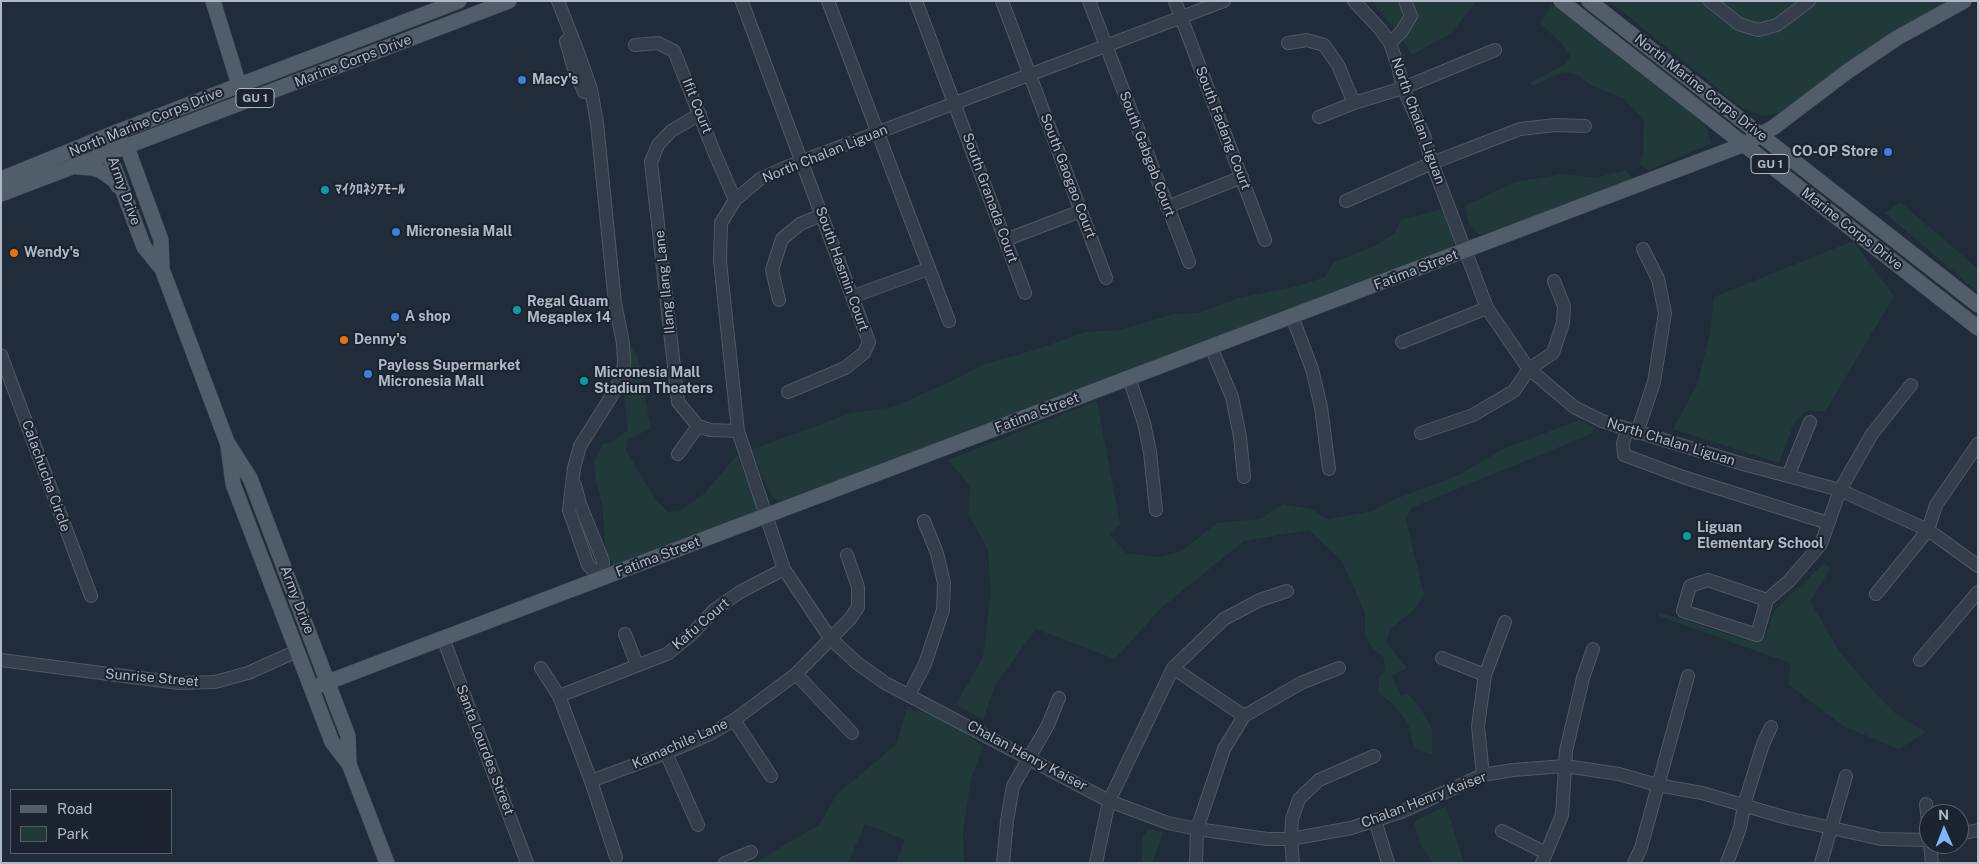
<!DOCTYPE html>
<meta charset="utf-8">
<style>
body{margin:0}
#map{position:relative;width:1979px;height:864px;overflow:hidden;background:#202c39;font-family:"Public Sans",sans-serif}
canvas{display:block}
.frame{position:absolute;inset:0;border:2px solid #afb9c6;pointer-events:none}
.legend{position:absolute;left:10px;top:789px;width:162px;height:65px;box-sizing:border-box;background:#1a232e;border:1px solid #565f6b;margin:0;padding:6px 9px;list-style:none;font-size:15px;color:#afb9c6}
.legend li{display:flex;align-items:center;gap:10px;height:25px}
.legend b{width:25px;border:1px solid #565f6b}
.north{position:absolute;left:1919px;top:804px;width:50px;height:50px;box-sizing:border-box;background:#1a232e;border:1px solid #565f6b;border-radius:50%;rotate:359deg;font-size:14px;font-weight:700;line-height:20px;text-align:center;color:#afb9c6}
.north::after{content:'';display:block;margin:auto;width:18px;height:22px;background:#7fb5fa;clip-path:polygon(50% 0,100% 100%,50% 72%,0 100%)}
</style>
<div id="map">
<canvas width="1979" height="864"></canvas>
<div class="frame"></div>
<ul class="legend">
<li><b style="height:6px;background:#525d6a"></b>Road</li>
<li><b style="height:14px;background:#22393a"></b>Park</li>
</ul>
<div class="north">N</div>
</div>
<script>
const ctx = document.querySelector('canvas').getContext('2d');
ctx.lineJoin = 'round';
function fillPath(path, color) { ctx.fillStyle = color; ctx.fill(path, 'evenodd'); }
const shape = rows => new Path2D(rows.map(r => 'M' + r).join(''));
function trace(path, color, width, dash) { ctx.strokeStyle = color; ctx.lineWidth = width; ctx.lineCap = dash ? 'butt' : 'round'; ctx.setLineDash(dash || []); ctx.stroke(path); }
function label(font, color, halo, rows, align = 'center') {
  ctx.font = font + ' "Public Sans",sans-serif'; ctx.lineWidth = 4; ctx.setLineDash([]); ctx.textBaseline = 'middle'; ctx.strokeStyle = halo; ctx.fillStyle = color; for (const [text, x, y, turn = 0] of rows) {
    ctx.save(); ctx.translate(x, y); ctx.rotate((+turn || 0) * Math.PI / 180); ctx.textAlign = isNaN(turn) ? turn : align; if (halo) ctx.strokeText(text, 0, 0); ctx.fillText(text, 0, 0); ctx.restore();
  }
}
fillPath(shape([
 [1371,1,1477,1,1451,33,1412,55,1399,34],
 [1609,1,1952,1,1781,113,1764,116,1742,108],
 [1552,5,1693,114,1705,125,1712,143,1649,170,1640,165,1643,152,1644,120,1624,99,1589,84,1578,75,1564,72,1532,86,1531,82,1566,64,1570,56,1560,42,1540,23],
 [1626,170,1634,181,1480,235,1469,224,1465,206,1515,182,1564,174,1595,178],
 [1900,202,1978,269,1978,292,1885,213],
 [1442,209,1453,230,1454,245,1448,253,793,500,779,501,772,497,751,450,851,413,893,407,954,380,982,365,1041,348,1085,332,1120,330,1173,314,1198,313,1239,298,1298,286,1325,277,1334,262,1377,245,1395,233,1401,220],
 [1853,241,1894,296,1825,412,1808,410,1795,421,1779,463,1673,429,1697,385,1710,333,1714,297],
 [630,344,637,355,651,428,627,440,626,451,657,501,668,512,680,511,704,494,737,455,758,507,752,516,614,566,606,552,602,504,595,476,594,462,603,444,612,442,628,430,624,394],
 [1097,401,1120,524,1110,535,1126,553,1160,557,1182,551,1217,523,1260,519,1283,504,1311,509,1328,519,1373,511,1395,499,1459,475,1501,450,1579,420,1595,427,1591,434,1411,508,1406,520,1424,595,1415,609,1391,629,1386,642,1407,668,1392,676,1401,696,1407,693,1421,709,1432,729,1432,755,1414,748,1408,723,1393,704,1379,694,1379,677,1385,672,1384,658,1372,648,1365,635,1365,613,1342,561,1309,530,1244,541,1161,608,1115,659,1036,629,995,685,983,720,956,704,983,657,991,593,988,549,968,514,970,486,948,460],
 [1824,563,1831,568,1810,601,1839,651,1873,691,1896,714,1926,732,1899,749,1843,726,1789,685,1790,663,1659,616,1659,612,1746,640,1765,637,1775,610],
 [907,709,942,717,983,746,971,779,963,833,964,863,896,863,905,840,865,824,848,863,750,863,761,859,819,825,837,794,896,745],
 [1446,806,1463,860,1464,863,1433,863,1421,846,1414,822],
 [1149,829,1163,833,1152,863,1142,863,1142,837]
]), '#22393a');
const minor = shape([
 [558,1,578,52,591,89,597,123,615,303,623,343,624,361,623,375,611,397,580,446,574,468,569,510,588,565,602,578],
 [828,1,949,321],
 [916,1,1025,293],
 [1002,1,1106,278],
 [1089,1,1189,262],
 [1175,1,1265,240],
 [1224,1,784,168,760,179,735,200,721,223,720,261,738,431,784,569,830,638,857,663,885,683,1109,801,1168,823,1197,829,1267,839,1291,839,1351,828,1401,812,1483,775,1513,770,1565,766,1619,774,1657,785,1702,793,1787,818,1881,839,1929,840],
 [1354,1,1380,29,1390,43,1398,66,1403,88,1424,135,1432,163,1487,308,1528,368,1574,407,1602,421,1743,464,1840,490,1928,530,1978,566],
 [1710,1,1739,24,1758,30,1777,25,1809,1],
 [742,2,869,342,864,353,845,368,788,392],
 [566,41,573,66,584,92],
 [1288,43,1307,40,1324,45,1338,65,1354,103],
 [1390,43,1402,31,1411,16,1405,1],
 [635,45,658,43,674,51,715,154,735,200],
 [700,114,671,131,658,145,651,162,678,402,698,426,710,430,738,431],
 [1319,117,1354,103,1403,88,1495,50],
 [1346,201,1432,163,1520,129,1556,125,1585,126],
 [1167,207,1242,177],
 [1005,240,1081,211],
 [854,296,928,269],
 [779,300,772,270,782,239,800,224,822,215],
 [1292,316,1312,369,1321,407,1329,469],
 [1402,342,1487,308],
 [1211,347,1232,397,1240,437,1244,477],
 [1,355,91,596],
 [1129,378,1144,423,1150,452,1156,510],
 [1627,430,1623,443,1624,455,1683,477,1828,523],
 [1421,433,1473,415,1514,391,1529,369,1553,353,1563,323,1564,306,1554,281],
 [1637,433,1654,382,1665,313,1658,279,1643,249],
 [678,454,698,426],
 [1788,476,1810,422],
 [575,485,580,504,603,561,602,578],
 [1876,594,1928,530,1936,505,1978,444],
 [1767,600,1708,580,1690,586,1683,611,1757,635,1767,600,1789,581,1821,544,1840,490,1872,434,1911,385],
 [625,634,637,665],
 [443,638,527,863],
 [1442,658,1485,675],
 [1,660,179,683,215,682,248,673,297,651],
 [1920,660,1978,592],
 [541,668,559,696,591,781,616,857],
 [1173,668,1244,716],
 [796,674,852,733],
 [909,695,925,664,943,610,944,583,937,553,924,521],
 [559,696,667,654,692,634,714,610,740,592,784,569],
 [734,720,771,776],
 [666,753,698,825],
 [1483,775,1478,726,1485,675,1505,622],
 [591,781,666,753,710,734,734,720,796,674,850,619,858,607,858,587,847,555],
 [1926,804,1929,830],
 [1375,820,1388,863],
 [1502,831,1546,853],
 [1959,834,1978,830],
 [1930,844,1932,863],
 [725,863,751,852],
 [1003,863,1007,821,1013,786,1048,725,1059,698],
 [1096,863,1109,801,1173,668,1224,619,1260,600,1287,591],
 [1196,863,1197,829,1224,749,1244,716,1301,683,1339,668],
 [1293,863,1291,839,1292,819,1299,799,1319,780,1374,756],
 [1542,863,1562,815,1566,751,1583,678,1593,649],
 [1634,863,1641,848,1688,676],
 [1727,863,1740,828,1744,805,1763,744,1771,727],
 [1821,863,1846,776]
]);
const major = shape([
 [213,1,239,85],
 [1561,1,1978,328],
 [1589,1,1978,305],
 [112,134,109,154,144,247,162,269,227,442,250,478,348,736,349,764],
 [121,141,127,147,161,240,162,269],
 [78,167,92,168,101,171,114,180,118,186],
 [1,179,112,134,459,1],
 [1,194,509,1],
 [228,446,233,484,332,742,349,764,387,863],
 [312,688,1745,144,1774,127,1848,71,1897,38,1964,1]
]);
trace(minor, '#4f5964', 14);
trace(major, '#3d4753', 16);
trace(minor, '#343e4a', 12);
trace(major, '#525d6a', 15);
for (const [x, y, r, color] of [
 [522,80,5,"#3f7fe0"],
 [1888,152,5,"#3f7fe0"],
 [325,190,5,"#0f9aa8"],
 [396,232,5,"#3f7fe0"],
 [14,253,5,"#e8710a"],
 [517,310,5,"#0f9aa8"],
 [395,317,5,"#3f7fe0"],
 [344,340,5,"#e8710a"],
 [368,374,5,"#3f7fe0"],
 [584,381,5,"#0f9aa8"],
 [1687,536,5,"#0f9aa8"]
]) { const dot = new Path2D(); dot.arc(x, y, r, 0, 2 * Math.PI); ctx.fillStyle = color; ctx.fill(dot); trace(dot, '#1a232e', 2); }
for (const [x, y, w] of [
 [255,98,38],
 [1770,164,38]
]) { const box = new Path2D(); box.roundRect(x - w / 2, y - 9.5, w, 19, 4); ctx.fillStyle = '#1a232e'; ctx.fill(box); trace(box, '#afb9c6', 1); }
label('bold 12px', '#afb9c6', null, [
 ["GU 1",255,98],
 ["GU 1",1770,164]
]);
label('14px', '#afb9c6', '#1a232e', [
 ["Marine Corps Drive",353,61,-21],
 ["North Marine Corps Drive",1701,88,38],
 ["Ifit Court",697,106,68],
 ["North Chalan Liguan",1418,121,70],
 ["North Marine Corps Drive",146,122,-22],
 ["South Fadang Court",1223,128,69],
 ["North Chalan Liguan",825,154,-22],
 ["South Gabgab Court",1147,154,69],
 ["South Gaogao Court",1068,176,69],
 ["Army Drive",124,191,70],
 ["South Granada Court",990,198,70],
 ["Marine Corps Drive",1852,229,38],
 ["South Hasmin Court",842,269,70],
 ["Fatima Street",1416,270,-21],
 ["Ilang Ilang Lane",665,282,-96],
 ["Fatima Street",1037,413,-21],
 ["North Chalan Liguan",1671,442,17],
 ["Calachucha Circle",46,476,70],
 ["Fatima Street",658,557,-21],
 ["Army Drive",297,600,69],
 ["Kafu Court",701,624,-41],
 ["Sunrise Street",152,678,5],
 ["Kamachile Lane",680,744,-24],
 ["Santa Lourdes Street",485,750,69],
 ["Chalan Henry Kaiser",1027,756,28],
 ["Chalan Henry Kaiser",1424,800,-21]
]);
label('bold 14px', '#afb9c6', '#1a232e', [
 ["Macy's",532,80],
 ["CO-OP Store",1878,152,"right"],
 ["ﾏｲｸﾛﾈｼｱﾓｰﾙ",335,190],
 ["Micronesia Mall",406,232],
 ["Wendy's",24,253],
 ["Regal Guam",527,302],
 ["Megaplex 14",527,318],
 ["A shop",405,317],
 ["Denny's",354,340],
 ["Payless Supermarket",378,366],
 ["Micronesia Mall",378,382],
 ["Micronesia Mall",594,373],
 ["Stadium Theaters",594,389],
 ["Liguan",1697,528],
 ["Elementary School",1697,544]
], 'left');
</script>
